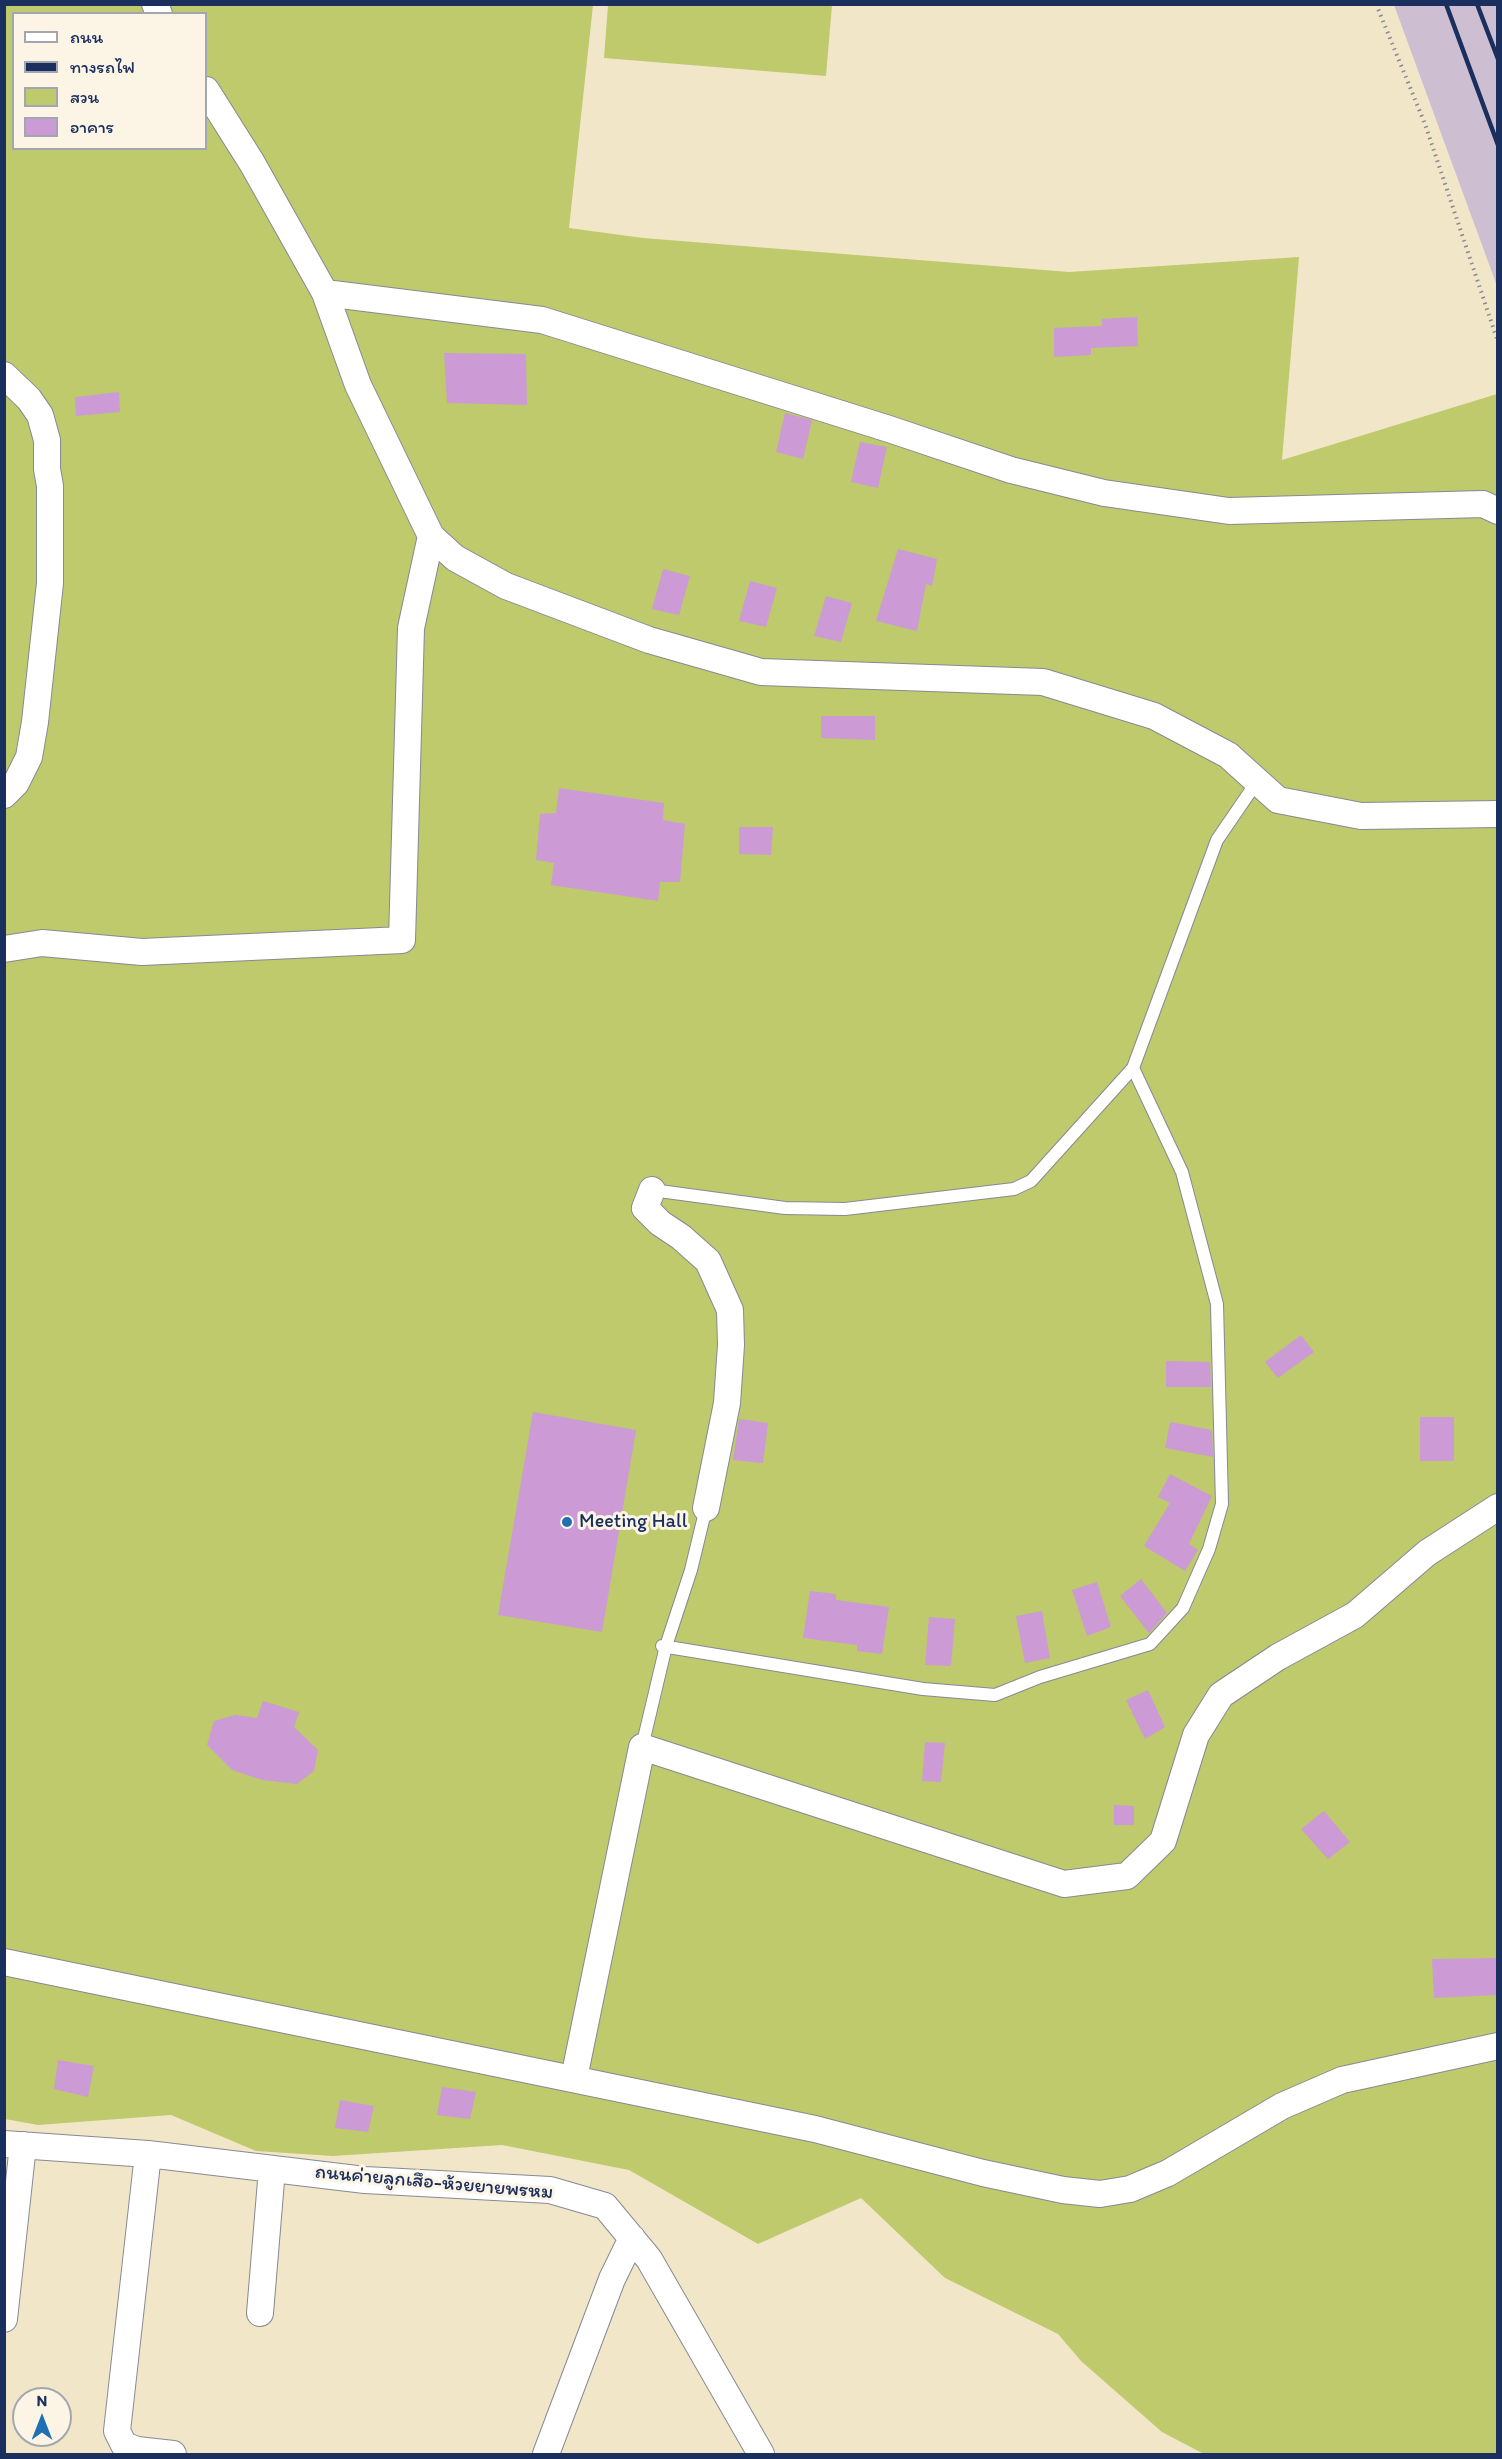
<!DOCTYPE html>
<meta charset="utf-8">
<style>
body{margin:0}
#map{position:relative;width:1502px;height:2459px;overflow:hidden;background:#f2e6c9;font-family:Itim,"Playpen Sans Thai",sans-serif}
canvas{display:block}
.frame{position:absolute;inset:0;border:6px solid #1b2f5e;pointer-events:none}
.legend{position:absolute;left:12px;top:12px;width:195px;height:138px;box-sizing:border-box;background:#fcf5e5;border:2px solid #a2a6af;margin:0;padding:8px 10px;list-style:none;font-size:18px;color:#1b2f5e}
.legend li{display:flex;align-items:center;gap:12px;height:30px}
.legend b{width:30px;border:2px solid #a2a6af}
.north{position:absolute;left:12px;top:2387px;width:60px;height:60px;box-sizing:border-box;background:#fcf5e5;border:2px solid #a2a6af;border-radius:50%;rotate:0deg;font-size:16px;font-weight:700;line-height:24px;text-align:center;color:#1b2f5e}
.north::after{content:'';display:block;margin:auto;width:21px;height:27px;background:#1f6fb2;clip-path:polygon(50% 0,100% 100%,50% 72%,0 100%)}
</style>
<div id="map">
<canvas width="1502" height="2459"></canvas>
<div class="frame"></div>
<ul class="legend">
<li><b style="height:8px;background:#fff"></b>ถนน</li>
<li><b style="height:8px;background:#1b2f5e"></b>ทางรถไฟ</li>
<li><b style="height:16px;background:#beca6c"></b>สวน</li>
<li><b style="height:16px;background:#cc9ad4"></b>อาคาร</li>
</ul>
<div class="north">N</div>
</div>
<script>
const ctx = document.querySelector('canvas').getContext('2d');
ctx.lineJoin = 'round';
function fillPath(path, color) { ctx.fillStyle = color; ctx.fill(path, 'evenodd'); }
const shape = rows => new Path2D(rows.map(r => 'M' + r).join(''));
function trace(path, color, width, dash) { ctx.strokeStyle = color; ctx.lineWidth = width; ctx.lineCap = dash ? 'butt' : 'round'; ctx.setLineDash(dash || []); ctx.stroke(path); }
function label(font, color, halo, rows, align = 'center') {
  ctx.font = font + ' Itim,"Playpen Sans Thai",sans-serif'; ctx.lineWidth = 6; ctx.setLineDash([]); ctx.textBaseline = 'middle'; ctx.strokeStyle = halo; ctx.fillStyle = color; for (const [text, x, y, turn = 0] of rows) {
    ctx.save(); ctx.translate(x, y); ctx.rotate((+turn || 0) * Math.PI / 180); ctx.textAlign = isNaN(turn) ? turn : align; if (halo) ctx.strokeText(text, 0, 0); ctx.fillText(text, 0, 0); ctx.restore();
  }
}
fillPath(shape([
 [1394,5,1497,5,1497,286]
]), '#cdbed2');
fillPath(shape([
 [4,5,593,5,569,228,643,238,1069,272,1299,257,1282,460,1497,394,1497,2454,1204,2454,1162,2432,1081,2361,1058,2334,945,2278,861,2198,758,2244,629,2170,502,2145,333,2156,256,2151,171,2115,38,2125,5,2119],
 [14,14,206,14,206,148,14,148],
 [608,5,832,5,826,76,604,58]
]), '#beca6c');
fillPath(shape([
 [1137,317,1138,346,1091,348,1091,355,1054,357,1054,328,1102,326,1102,319],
 [444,353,526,354,527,405,447,403],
 [119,392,120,412,76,416,75,397],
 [785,413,812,420,803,459,776,452],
 [860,442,887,447,878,488,851,482],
 [898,549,937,559,932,586,926,584,917,631,876,621],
 [663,569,690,576,679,615,652,609],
 [750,581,777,588,766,627,739,621],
 [826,596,852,603,841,642,814,636],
 [821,716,875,716,875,740,821,738],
 [559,788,664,803,663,820,685,824,680,882,660,882,658,901,551,885,554,863,536,860,540,814,556,813],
 [739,827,773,827,771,855,739,854],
 [1301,1335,1314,1352,1278,1378,1265,1362],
 [1166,1361,1210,1362,1211,1387,1166,1387],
 [533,1412,636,1430,602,1632,498,1615],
 [1420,1417,1454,1417,1454,1461,1420,1461],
 [739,1419,768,1423,763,1463,733,1460],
 [1170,1422,1212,1430,1213,1457,1165,1448],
 [1170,1474,1212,1496,1189,1544,1198,1550,1185,1571,1144,1546,1170,1503,1158,1497],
 [1141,1579,1167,1613,1149,1633,1120,1596],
 [1097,1582,1111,1627,1087,1636,1072,1590],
 [810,1591,836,1594,836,1600,889,1607,882,1654,857,1651,857,1645,803,1638],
 [1042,1611,1050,1658,1025,1663,1016,1616],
 [929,1617,955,1619,951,1666,925,1665],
 [1148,1690,1165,1727,1145,1739,1126,1700],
 [263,1701,299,1712,294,1727,318,1750,314,1771,297,1784,262,1780,232,1770,207,1745,214,1721,235,1715,257,1718],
 [925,1742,945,1743,941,1782,922,1781],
 [1114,1805,1134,1806,1134,1825,1114,1825],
 [1324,1811,1350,1842,1328,1859,1301,1829],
 [1497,1958,1497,1995,1434,1998,1432,1959],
 [58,2060,94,2066,88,2097,54,2089],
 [442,2087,476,2092,470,2119,437,2115],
 [340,2100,374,2106,368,2132,335,2128]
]), '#cc9ad4');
const service = shape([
 [652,1190,785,1208,845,1209,1014,1189,1031,1181,1133,1068],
 [662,1646,923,1689,995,1695,1040,1677,1150,1644,1183,1608,1209,1549,1222,1504,1217,1304,1182,1172,1133,1068,1217,840,1256,783],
 [642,1747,666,1646,691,1570,706,1508]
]);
const minor = shape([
 [155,4,159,14],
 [206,90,252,163,325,293,358,385,431,536,455,558,506,586,649,640,761,672,1043,682,1154,716,1228,755,1278,800,1361,816,1498,814],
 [325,293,542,320,889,429,1011,470,1104,493,1229,511,1483,504,1498,511],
 [4,375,29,399,40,415,47,440,47,469,50,486,50,583,35,722,29,757,16,783,4,795],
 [4,949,42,943,142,952,402,940,411,628,431,536],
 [652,1190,645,1208,660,1223,681,1237,708,1261,730,1310,731,1345,727,1403,706,1508],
 [4,1962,815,2129,983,2173,1063,2190,1100,2194,1130,2189,1168,2173,1282,2106,1342,2080,1498,2046],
 [574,2078,642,1747,1064,1884,1127,1876,1163,1841,1196,1735,1221,1695,1278,1657,1355,1615,1427,1553,1498,1507],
 [4,2144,148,2154,365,2180,550,2190,605,2206,649,2259,761,2454],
 [148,2154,117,2431,124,2445,137,2450,173,2454],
 [260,2313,272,2169],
 [4,2319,23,2145],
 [546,2454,612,2279,632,2238]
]);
trace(service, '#868a94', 14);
trace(minor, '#868a94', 28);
trace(shape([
 [1376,4,1425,124,1498,342]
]), '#868a94', 4, [1.5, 4.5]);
trace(service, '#fff', 12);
trace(minor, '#fff', 26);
trace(shape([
 [1446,4,1498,145],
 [1477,4,1498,59]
]), '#1b2f5e', 4.5);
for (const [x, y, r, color] of [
 [567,1522,6,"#1f6fb2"]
]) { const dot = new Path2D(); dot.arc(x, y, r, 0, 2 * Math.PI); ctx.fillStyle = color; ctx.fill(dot); trace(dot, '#fcf5e5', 2); }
label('20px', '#1b2f5e', '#fcf5e5', [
 ["Meeting Hall",579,1522]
], 'left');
label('20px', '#1b2f5e', '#fcf5e5', [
 ["ถนนค่ายลูกเสึอ-ห้วยยายพรหม",434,2183,5]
]);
</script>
